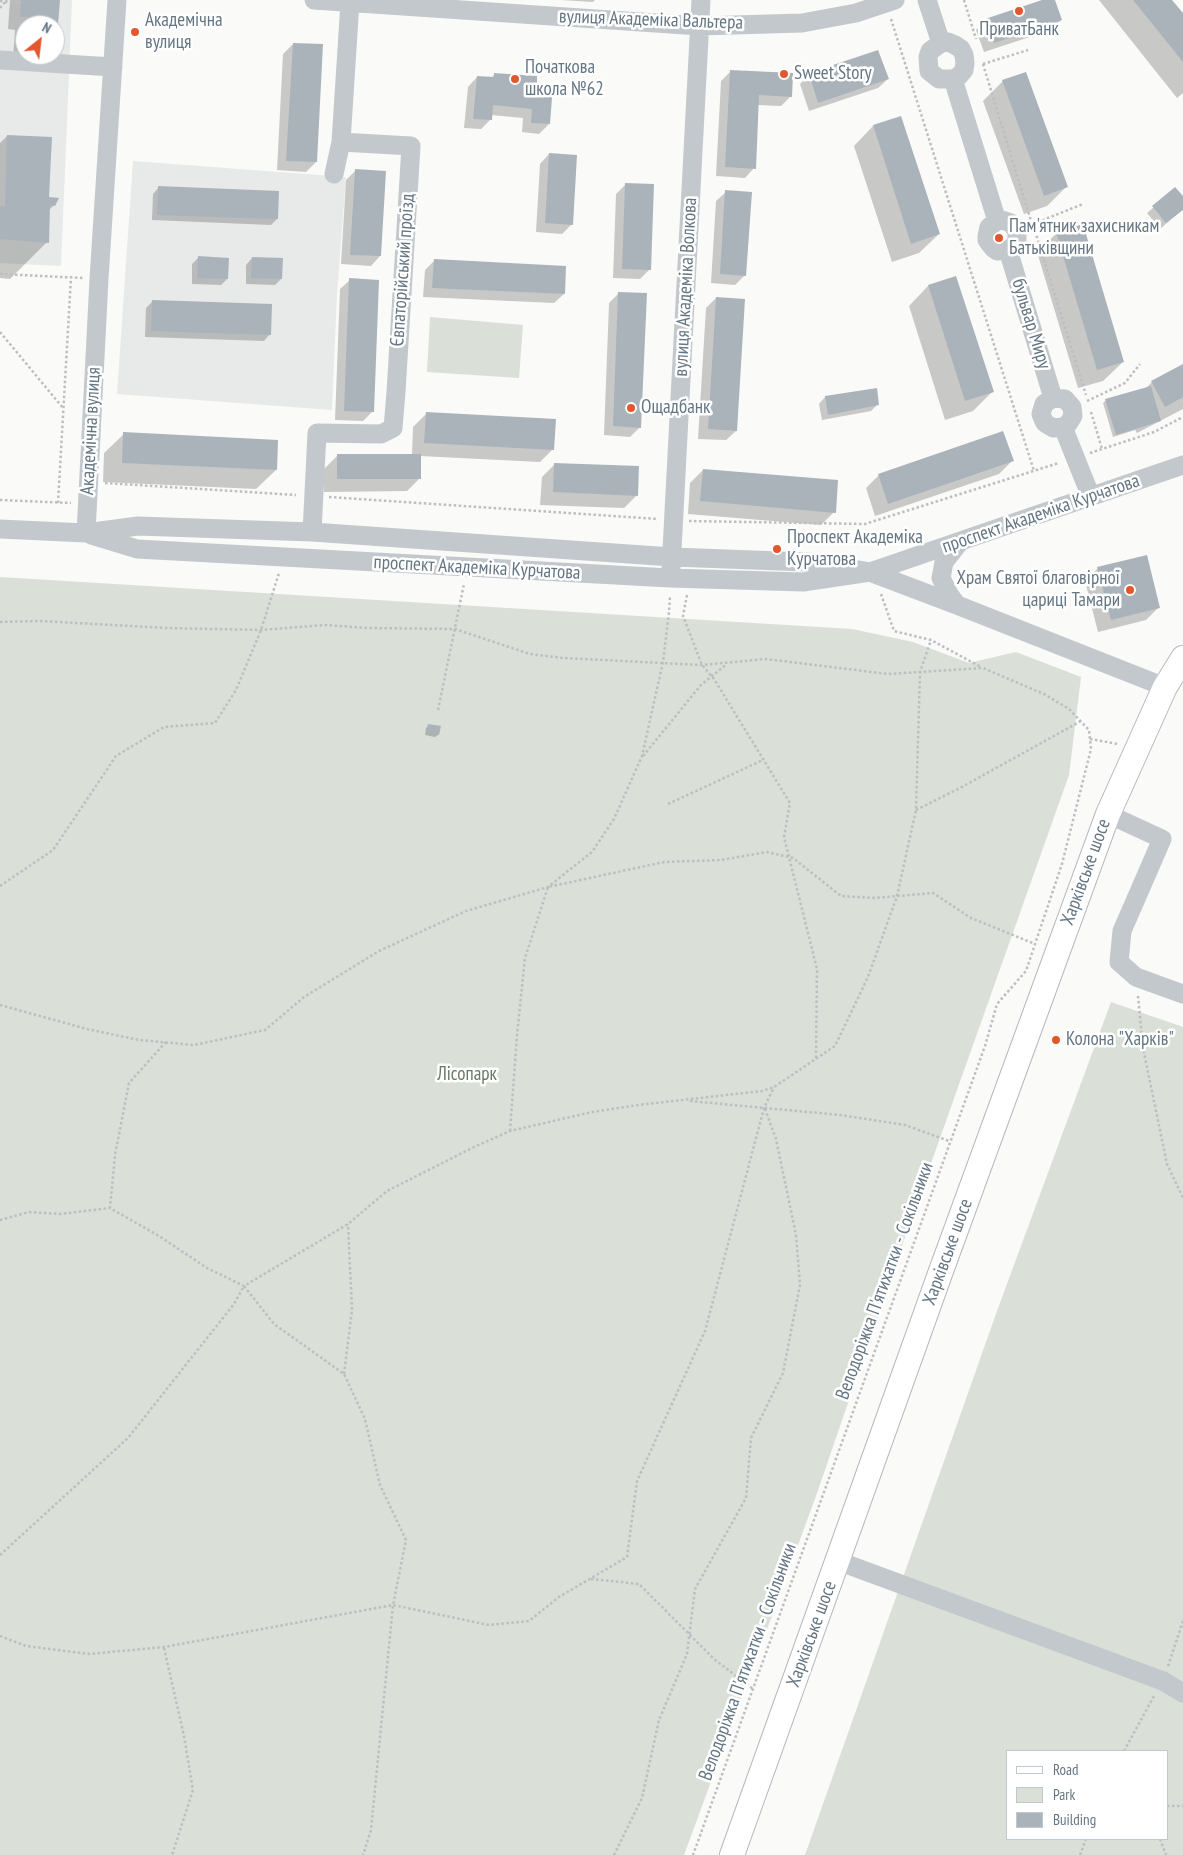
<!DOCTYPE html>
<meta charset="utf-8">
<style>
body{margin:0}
#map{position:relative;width:1183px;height:1855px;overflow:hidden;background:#fafaf8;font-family:"PT Sans Narrow",sans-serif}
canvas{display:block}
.legend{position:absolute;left:1006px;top:1750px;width:162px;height:90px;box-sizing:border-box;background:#fff;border:1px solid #c1c8cd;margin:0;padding:6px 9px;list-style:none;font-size:15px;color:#657683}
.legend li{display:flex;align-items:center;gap:10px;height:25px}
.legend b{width:25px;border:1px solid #c1c8cd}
.north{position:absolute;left:15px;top:15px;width:50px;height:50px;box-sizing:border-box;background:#fff;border:1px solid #c1c8cd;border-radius:50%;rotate:29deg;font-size:14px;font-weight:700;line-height:20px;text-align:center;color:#657683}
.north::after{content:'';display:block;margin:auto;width:18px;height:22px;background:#e4572e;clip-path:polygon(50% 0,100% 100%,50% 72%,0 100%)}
</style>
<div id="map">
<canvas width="1183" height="1855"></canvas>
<ul class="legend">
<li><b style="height:6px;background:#fff"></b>Road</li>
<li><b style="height:14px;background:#dadfd7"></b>Park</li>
<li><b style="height:14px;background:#aab3b9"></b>Building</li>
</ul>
<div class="north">N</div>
</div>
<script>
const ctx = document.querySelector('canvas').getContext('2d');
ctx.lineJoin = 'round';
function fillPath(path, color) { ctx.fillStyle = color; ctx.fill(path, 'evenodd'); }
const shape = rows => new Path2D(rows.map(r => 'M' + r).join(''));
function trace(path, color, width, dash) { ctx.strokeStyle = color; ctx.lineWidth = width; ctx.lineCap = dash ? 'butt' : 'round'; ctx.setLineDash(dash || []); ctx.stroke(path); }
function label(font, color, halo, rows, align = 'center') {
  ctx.font = font + ' "PT Sans Narrow",sans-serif'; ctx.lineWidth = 5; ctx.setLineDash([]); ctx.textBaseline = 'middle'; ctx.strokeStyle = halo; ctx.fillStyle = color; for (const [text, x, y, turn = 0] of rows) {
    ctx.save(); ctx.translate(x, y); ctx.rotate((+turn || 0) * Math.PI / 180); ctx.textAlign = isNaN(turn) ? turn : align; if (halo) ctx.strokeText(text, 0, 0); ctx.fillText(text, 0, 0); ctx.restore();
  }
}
fillPath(shape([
 [0,0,72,0,61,266,0,263],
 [25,25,55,25,55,55,25,55],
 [133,161,346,177,337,295,332,410,117,394]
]), '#e8e9e9');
fillPath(shape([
 [430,317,523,325,519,378,427,372],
 [0,577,852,629,913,642,969,663,1016,652,1081,677,1069,775,914,1211,816,1496,684,1855,0,1855],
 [1111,1002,1183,1027,1183,1855,805,1855,997,1311],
 [1007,1751,1167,1751,1167,1839,1007,1839]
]), '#dadfd7');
fillPath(shape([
 [10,0,59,0,55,48,55,25,25,25,25,55,13,59,15,30,8,29],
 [561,0,595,0,593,2],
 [1045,0,1054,0,1061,20,1051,30,984,52,976,30,986,20],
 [1099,0,1171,0,1183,15,1183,93,1177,98],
 [293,44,316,162,306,172,277,170,283,54],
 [731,71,791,96,781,106,758,105,754,168,745,178,716,176,721,81],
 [495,74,535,85,549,124,539,134,522,132,523,118,491,115,491,119,481,129,464,128,468,87,477,77,491,78],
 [810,74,888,79,878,88,809,111,800,84],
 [1003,81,1066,187,1047,206,1024,214,983,101],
 [901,118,939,234,919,253,892,262,854,146,873,126],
 [7,136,48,198,54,205,48,211,47,242,10,279,0,278,0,143],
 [549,154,572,224,562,234,536,232,540,164],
 [356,170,380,256,371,266,341,264,346,180],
 [626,184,650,269,640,279,613,278,616,194],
 [159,187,277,219,271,225,152,220,153,194],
 [1175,189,1183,198,1183,209,1160,229,1147,213],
 [726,192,745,275,735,285,711,283,716,201],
 [1057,233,1123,362,1103,381,1078,388,1037,252],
 [199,257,227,279,221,285,192,284,192,264],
 [252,258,281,279,275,285,246,284,246,265],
 [435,260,564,294,554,303,423,297,425,270],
 [956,278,992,392,973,411,945,420,909,306,928,286],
 [350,280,372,412,363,421,335,420,340,289],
 [619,293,640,427,630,437,604,435,609,303],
 [716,298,736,431,726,440,698,439,706,308],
 [153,301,270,334,264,341,145,337,146,308],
 [1183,365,1183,409,1137,433,1135,430,1113,437,1103,403,1106,400,1145,389,1152,382],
 [876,389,877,405,871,411,822,420,819,404,825,397],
 [426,414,553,449,540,462,420,456,420,478,407,491,324,492,324,469,337,456,412,455,413,427],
 [124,434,276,470,256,489,103,482,104,453],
 [1012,461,999,474,875,516,866,488,879,475],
 [555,464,637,495,624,508,540,505,542,477],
 [703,470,834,512,821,525,688,514,690,483],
 [1098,568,1159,607,1146,620,1098,632,1085,581],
 [429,725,438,735,435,737,425,735,426,728]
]), '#0003');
fillPath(shape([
 [21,0,60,0,56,49,55,49,55,25,27,25,28,17,20,17],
 [1042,0,1055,0,1062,20,994,43,985,19],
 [1133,0,1172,0,1183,13,1183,62],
 [293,43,323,44,317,162,286,161],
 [878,50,889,79,818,103,809,73],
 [730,70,793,73,792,97,759,95,756,169,725,167],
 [1026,72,1068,187,1044,196,1002,80],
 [494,73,537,76,537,83,553,85,550,124,531,123,532,109,493,105,492,120,473,119,477,76,494,77],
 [901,116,940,234,911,244,873,125],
 [7,135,52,137,49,197,59,198,55,206,50,205,49,243,0,239,0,206,5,206],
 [549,153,577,155,573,225,545,223],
 [355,169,386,171,381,256,350,255],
 [625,183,654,184,651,270,622,269],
 [158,186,279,191,278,219,157,215],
 [1175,187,1183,196,1183,210,1166,223,1152,206],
 [725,190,752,192,746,276,720,274],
 [1083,224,1124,362,1097,370,1056,232],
 [198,256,229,258,228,279,197,278],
 [252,257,283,258,282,279,251,278],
 [434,259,566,266,565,294,432,288],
 [956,276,994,392,965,401,928,285],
 [349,278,379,280,374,412,344,411],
 [618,292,647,293,641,428,613,426],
 [716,297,745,299,737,431,708,429],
 [152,300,272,304,271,335,151,331],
 [1183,364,1183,397,1165,407,1151,381],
 [1151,386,1161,421,1116,435,1105,399],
 [877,388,879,405,828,415,825,396],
 [426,412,556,419,554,450,424,443],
 [1003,431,1014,461,888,504,878,474],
 [123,432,278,440,277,470,122,463],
 [337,454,421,454,421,479,337,479],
 [554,463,639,466,638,496,553,492],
 [703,469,838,480,836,513,700,501],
 [1147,555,1160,608,1111,620,1097,567],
 [428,724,441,726,439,735,427,733]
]), '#aab3b9');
const major = shape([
 [732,1855,941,1271,1108,814,1165,687,1183,658]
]);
trace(major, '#b5babe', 26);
trace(shape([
 [964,0,976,39],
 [0,1,21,3],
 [0,8,7,0],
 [891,19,1034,471],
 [983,64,1031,221],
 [983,64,1028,50],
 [1033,224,1083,204],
 [1035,231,1086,395],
 [0,274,83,278],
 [0,332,63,408],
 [1087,401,1125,383,1140,364],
 [1091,412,1102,449],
 [1090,453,1154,432,1183,417],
 [105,483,296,495],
 [329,497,658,519],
 [0,500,71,503],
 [58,503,71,277],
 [689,521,865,524,1059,463],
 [881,594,894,631,931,640,981,667],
 [687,595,683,616,702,665,714,679,790,803,784,837,817,969,816,1058],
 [0,622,40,621,167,628,261,630,325,625,368,628,455,629,530,654,563,658,702,665,766,659,888,674,983,668,1044,694,1069,709,1089,730,1091,749,1062,864,1035,944,1026,971,997,1004,985,1046,693,1855],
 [438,710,464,584],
 [1090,739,1118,744],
 [643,756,701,685,727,664],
 [668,804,763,760],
 [916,810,960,788,1081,721],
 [0,886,53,850,116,756,164,727,215,723,236,690,261,630,279,573],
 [1138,996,1143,1048,1167,1164,1183,1198],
 [0,1005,87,1029,139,1040,194,1045,265,1030,304,997,379,951,466,911,548,887,592,852,614,819,642,756,663,662,669,612,670,595],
 [166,1042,129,1083,115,1155,110,1208,159,1236,207,1268,244,1286,348,1224,387,1191,474,1147,510,1131,592,1112,638,1105,762,1091,774,1087,835,1046,868,977,897,896,916,810,920,672,931,640],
 [690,1101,840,1115,905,1125,949,1141],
 [510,1131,517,1035,525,958,548,887,664,862,721,860,767,852,793,858,841,896,875,898,933,893,971,918,1035,944],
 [0,1220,29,1212,60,1214,110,1208],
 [344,1374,352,1310,348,1224],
 [0,1555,128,1438,234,1304,244,1286,274,1324,344,1374,365,1419,380,1485,406,1540,393,1605,371,1830,363,1855],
 [591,1579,639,1584,714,1659,753,1689],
 [0,1636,26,1646,89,1654,164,1647,393,1605,489,1625,529,1621,559,1597,627,1557,637,1481,705,1331,764,1108,774,1087],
 [164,1648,184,1736,193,1790,172,1855],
 [1168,1666,1183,1621],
 [1124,1751,1154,1696],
 [1167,1806,1183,1806],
 [1160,1839,1166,1855],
 [614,1855,642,1798,659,1720,687,1654,695,1589,746,1498,751,1438,783,1373,800,1285,796,1235,776,1139,765,1109],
 [1080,1855,1086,1839]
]), '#bbbfc2', 2.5, [2.5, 2.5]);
trace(shape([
 [314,0,700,26,802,23,856,13,895,0],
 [927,0,941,43,948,42,955,45,961,49,964,55,965,63,964,70,959,76,953,79,997,221,1002,220,1011,223,1017,231,1017,241,1015,245,1008,250,1053,398,1065,399,1072,407,1073,416,1068,424,1063,427,1091,497],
 [941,43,930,51,928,57,929,71,939,79,953,79],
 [0,60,113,67],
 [334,174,341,142],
 [997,221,989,227,987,236,987,240,993,248,997,251,1008,250],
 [1053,398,1044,404,1041,414,1043,419,1045,423,1053,428,1063,427],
 [0,529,86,533,138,526,312,532,672,557,807,562,870,572,957,605,1165,687],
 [312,532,317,433,381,434,393,428,396,392,411,146,341,142,350,2],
 [86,533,99,279,117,0],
 [91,535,137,549,670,578,803,582,870,572,1183,465],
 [671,569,701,0],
 [957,605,949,594,941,578,944,562,959,543],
 [1108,814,1162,839,1122,931,1119,962,1136,977,1183,994],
 [838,1561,1163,1681,1183,1693]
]), '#c3c8cc', 19);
trace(major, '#fff', 24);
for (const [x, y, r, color] of [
 [1019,11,5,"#e4572e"],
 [135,32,5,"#e4572e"],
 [784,74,5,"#e4572e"],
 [515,79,5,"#e4572e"],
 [999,238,5,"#e4572e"],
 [631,408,5,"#e4572e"],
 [777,549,5,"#e4572e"],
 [1130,590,5,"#e4572e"],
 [1056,1040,5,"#e4572e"]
]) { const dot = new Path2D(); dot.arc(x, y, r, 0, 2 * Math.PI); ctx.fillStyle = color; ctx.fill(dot); trace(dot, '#fff', 2); }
label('19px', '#657683', '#fff', [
 ["вулиця Академіка Вальтера",651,20,2],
 ["Євпаторійський проїзд",403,270,-86],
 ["вулиця Академіка Волкова",686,287,-87],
 ["бульвар Миру",1031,324,73],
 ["Академічна вулиця",91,431,-87],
 ["проспект Академіка Курчатова",1041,514,-19],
 ["проспект Академіка Курчатова",477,568,3],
 ["Харківське шосе",1086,872,-70],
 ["Харківське шосе",948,1252,-70],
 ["Велодоріжка П'ятихатки - Сокільники",885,1281,-70],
 ["Харківське шосе",812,1634,-70],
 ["Велодоріжка П'ятихатки - Сокільники",748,1662,-70]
]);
label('19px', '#657683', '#fff', [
 ["Академічна",145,21],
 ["вулиця",145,43],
 ["ПриватБанк",1019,30,"center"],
 ["Початкова",525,68],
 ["школа №62",525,90],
 ["Sweet Story",794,74],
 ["Пам'ятник захисникам",1009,227],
 ["Батьківщини",1009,249],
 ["Ощадбанк",641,408],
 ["Проспект Академіка",787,538],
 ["Курчатова",787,560],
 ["Храм Святої благовірної",1120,579,"right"],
 ["цариці Тамари",1120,601,"right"],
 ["Колона \"Харків\"",1066,1040]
], 'left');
label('19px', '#687a64', '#fff', [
 ["Лісопарк",467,1075]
]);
</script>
